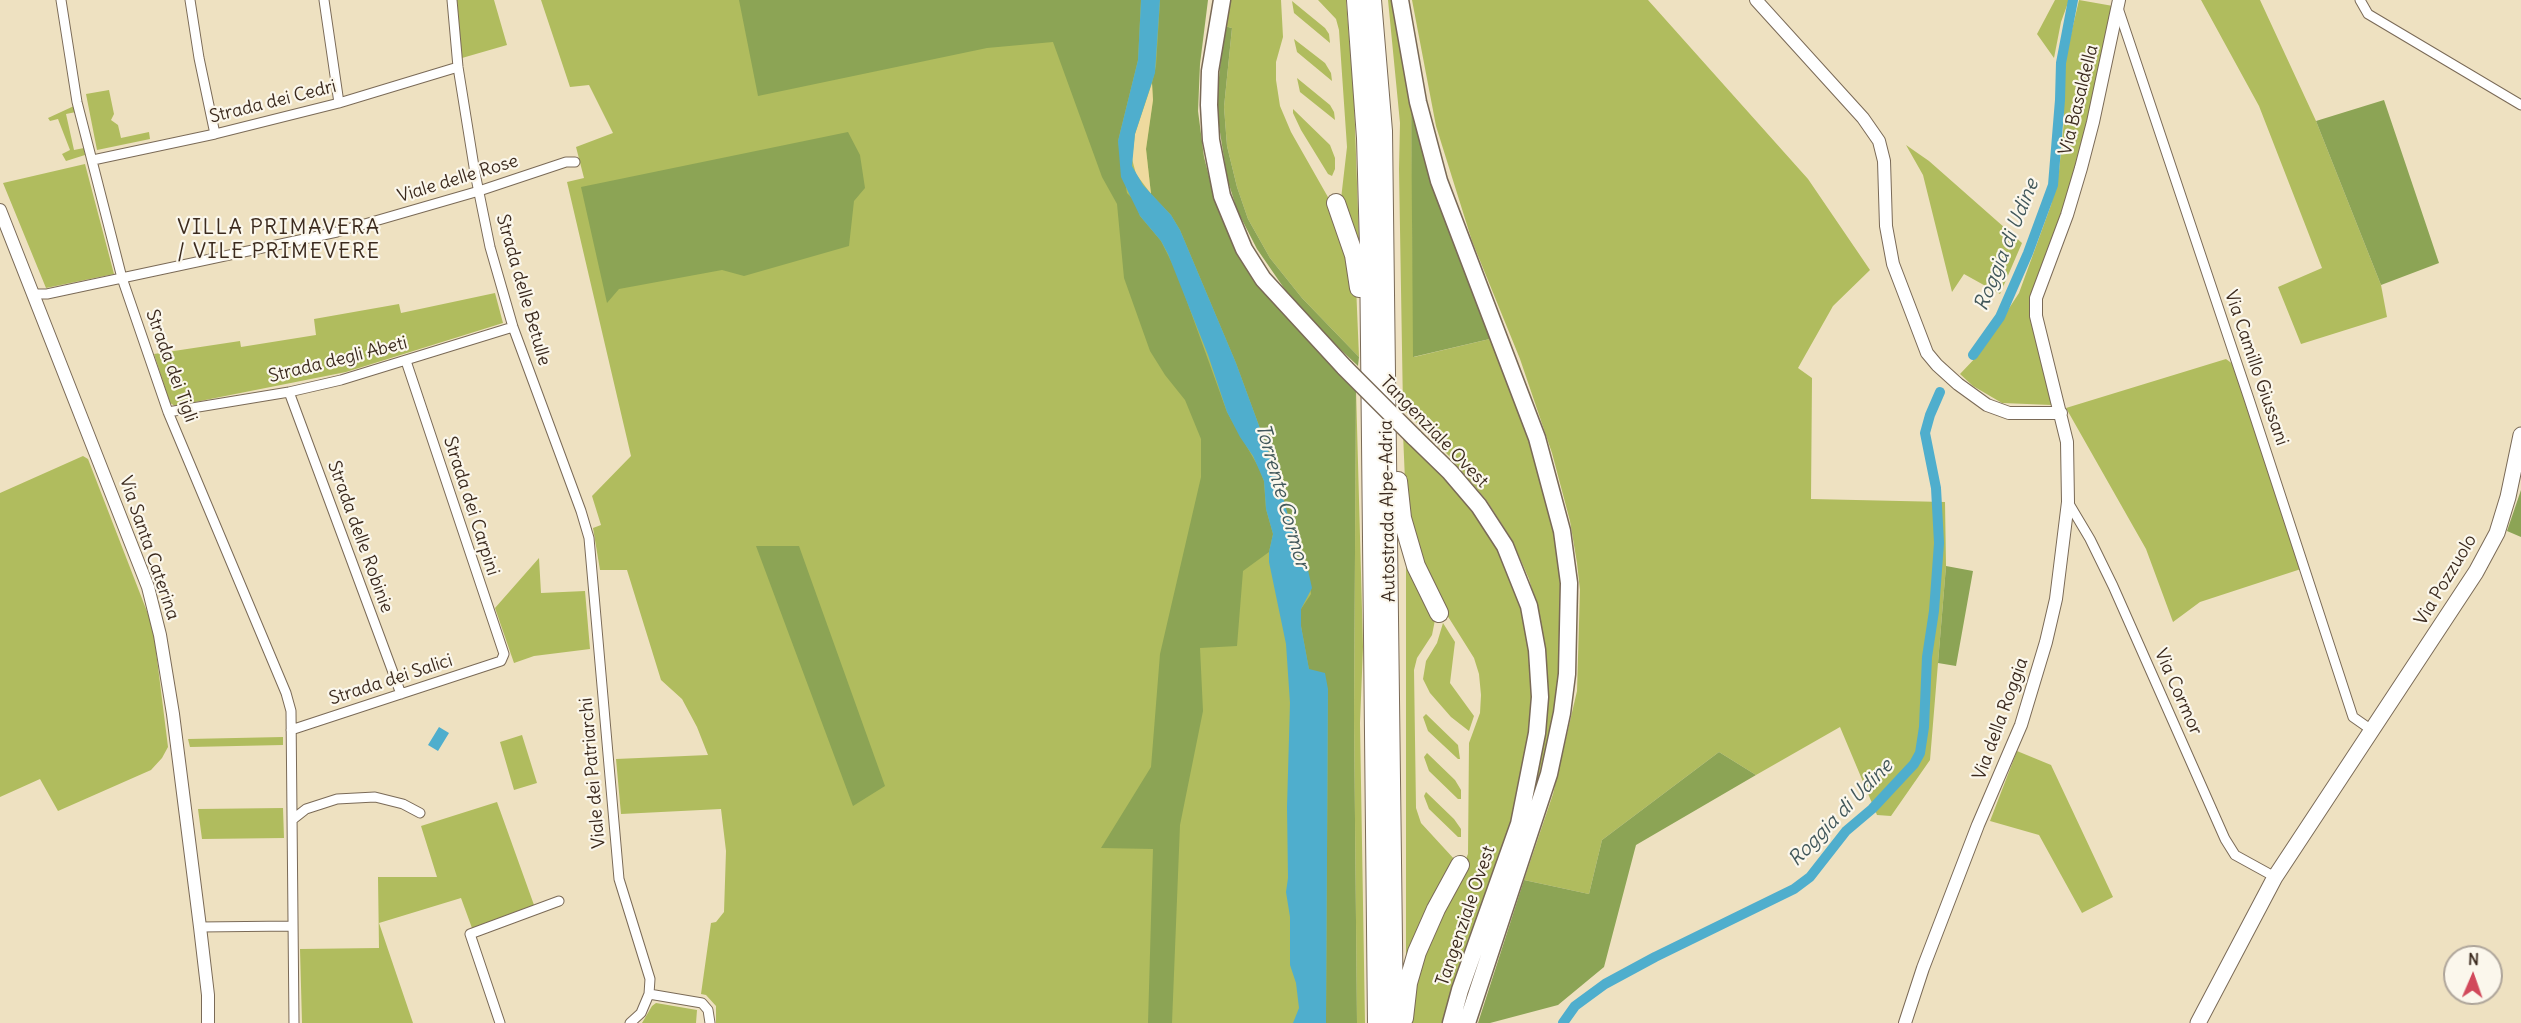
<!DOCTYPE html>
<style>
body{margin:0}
#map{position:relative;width:2521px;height:1023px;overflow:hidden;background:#eee1c1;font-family:Delius,sans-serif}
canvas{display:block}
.north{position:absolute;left:2443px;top:945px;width:60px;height:60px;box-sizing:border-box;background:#fbf7ec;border:2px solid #aea59a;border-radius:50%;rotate:2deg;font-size:16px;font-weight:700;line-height:24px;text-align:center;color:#3b2a1e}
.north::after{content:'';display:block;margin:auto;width:21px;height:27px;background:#d1495b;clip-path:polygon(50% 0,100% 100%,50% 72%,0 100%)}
</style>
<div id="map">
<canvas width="2521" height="1023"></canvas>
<div class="north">N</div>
</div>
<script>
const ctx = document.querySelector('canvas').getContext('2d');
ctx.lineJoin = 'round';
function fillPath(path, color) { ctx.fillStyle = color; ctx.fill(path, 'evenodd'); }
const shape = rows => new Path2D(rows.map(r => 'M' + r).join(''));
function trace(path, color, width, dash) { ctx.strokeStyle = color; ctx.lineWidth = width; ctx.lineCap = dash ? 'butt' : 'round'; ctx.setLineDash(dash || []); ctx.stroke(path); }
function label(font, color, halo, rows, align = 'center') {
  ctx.font = font + ' Delius,sans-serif'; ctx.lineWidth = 4.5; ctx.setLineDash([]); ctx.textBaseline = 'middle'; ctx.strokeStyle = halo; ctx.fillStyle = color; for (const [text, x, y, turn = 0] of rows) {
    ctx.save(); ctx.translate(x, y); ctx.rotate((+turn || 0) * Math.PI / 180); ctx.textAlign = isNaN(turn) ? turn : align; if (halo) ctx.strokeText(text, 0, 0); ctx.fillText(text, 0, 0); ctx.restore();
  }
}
fillPath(shape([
 [457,0,494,0,507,45,462,58],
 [541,0,1203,0,1192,137,1202,181,1317,366,1352,1023,716,1023,716,1006,706,995,701,994,711,923,716,922,724,912,726,851,721,809,621,814,616,759,708,755,697,727,682,699,661,680,627,570,600,570,593,528,601,525,592,496,631,456,567,182,584,178,576,147,613,133,589,85,570,87],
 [1228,0,1281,0,1283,37,1276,62,1276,80,1280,106,1291,132,1333,206,1356,285,1359,357,1302,298,1270,258,1248,219,1237,187,1227,146,1224,107,1232,28,1224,26],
 [1318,0,1346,0,1354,98,1359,240,1341,199,1347,147,1339,30,1336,19],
 [1388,0,1395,0,1411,84,1414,357,1494,338,1523,413,1556,541,1562,582,1560,668,1554,717,1529,815,1538,768,1536,603,1529,579,1512,540,1487,501,1450,457,1403,409,1399,169,1400,123],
 [1412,0,1648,0,1808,179,1870,270,1833,306,1798,368,1812,378,1811,499,1945,502,1946,566,1930,760,1891,816,1877,815,1840,727,1756,775,1719,752,1602,840,1589,894,1524,880,1553,794,1577,691,1580,590,1577,563,1570,521,1552,453,1520,359,1472,241,1446,158,1436,126],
 [2055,0,2069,0,2061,22,2054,58,2037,34],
 [2079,0,2113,6,2085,132,2067,196,2033,292,2052,405,2002,403,1973,386,1960,374,1979,354,2019,293,2051,205,2059,171,2064,121,2064,64],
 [2201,0,2260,0,2316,121,2381,285,2387,317,2301,344,2278,287,2322,268,2259,106],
 [1292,1,1325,28,1329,34,1330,43,1294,13],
 [1294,39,1325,63,1331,73,1332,81,1297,52],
 [1297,78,1330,105,1334,112,1335,120,1300,92],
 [109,90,114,114,111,120,118,125,121,138,149,132,150,139,97,150,86,94],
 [74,106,76,112,66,114,74,150,84,148,85,155,66,161,62,154,70,150,58,119,50,121,48,118],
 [1293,109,1330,145,1335,158,1335,169,1332,176,1328,174,1301,130,1293,113],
 [1906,145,1929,161,2022,243,2000,294,1964,274,1952,292,1923,175],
 [85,164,114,274,46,288,3,183],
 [495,293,503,323,346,372,175,406,170,403,154,354,240,341,241,347,316,335,314,319,399,304,401,313],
 [2226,359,2234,365,2301,569,2200,602,2173,622,2146,549,2066,408],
 [1356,389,1363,647,1360,723,1365,1023,1357,1023,1354,717],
 [1403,433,1436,463,1497,540,1527,625,1533,717,1515,815,1445,1023,1410,1023,1417,970,1468,854,1469,743,1480,713,1481,695,1479,674,1474,658,1432,591,1411,528,1405,481],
 [83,456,88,459,153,627,168,747,162,758,151,770,58,811,40,779,0,797,0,493],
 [1406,548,1435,620,1432,635,1417,658,1414,670,1416,808,1421,823,1455,860,1406,959],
 [539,558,541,593,585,591,590,649,534,656,514,663,495,608],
 [1443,623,1455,642,1450,683,1474,716,1469,731,1451,717,1430,693,1423,679,1426,661,1437,643],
 [1426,714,1458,745,1460,759,1458,759,1428,731,1423,717],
 [522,735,537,783,514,790,500,742],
 [283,737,283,745,190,747,188,739],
 [2017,751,2051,765,2113,897,2082,913,2039,835,1990,821],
 [1427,753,1455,780,1461,790,1461,799,1458,799,1429,771,1424,757],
 [1426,792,1454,819,1461,829,1461,837,1458,837,1429,809,1424,796],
 [497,802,534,905,472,928,461,898,379,923,413,1023,302,1023,300,949,379,948,378,877,437,877,421,826],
 [283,808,284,838,202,839,198,809],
 [656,1003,697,1010,696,1023,642,1023,652,1006]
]), '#b0bc5e');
fillPath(shape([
 [739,0,1141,0,1138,60,1118,141,1127,193,1134,200,1140,216,1161,241,1176,271,1227,412,1259,468,1264,481,1266,509,1273,534,1269,552,1243,571,1237,646,1200,648,1203,711,1180,825,1172,1023,1148,1023,1153,849,1101,848,1151,767,1160,654,1201,477,1201,439,1185,400,1165,375,1150,351,1124,278,1117,204,1102,177,1053,42,987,48,758,96],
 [1160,0,1208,0,1200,64,1198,111,1204,157,1215,200,1239,252,1356,389,1354,717,1357,1023,1326,1023,1328,689,1309,670,1301,626,1301,609,1311,594,1309,577,1305,565,1294,556,1295,547,1276,472,1236,363,1180,230,1171,215,1151,194,1146,149,1153,100,1152,83,1156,66],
 [1224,26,1232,28,1224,107,1227,146,1237,187,1248,219,1270,258,1302,298,1359,357,1358,366,1321,331,1286,291,1257,249,1237,210,1227,178,1218,119,1218,88],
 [1411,84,1494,338,1413,357],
 [2384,100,2439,263,2381,285,2316,121],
 [848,132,860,155,865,188,854,201,849,246,744,276,722,270,619,289,607,303,581,187],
 [2521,490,2521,537,2507,531],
 [756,546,799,546,885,786,853,806],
 [1946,566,1973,571,1956,666,1938,663],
 [1719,752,1756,775,1636,845,1604,967,1558,1005,1490,1023,1478,1023,1524,880,1589,894,1602,840]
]), '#8ca455');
fillPath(shape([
 [1152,83,1153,100,1146,149,1151,194,1136,174,1132,159,1135,134]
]), '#eeda9e');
fillPath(shape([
 [1141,0,1160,0,1155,73,1135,134,1132,166,1143,185,1171,215,1180,230,1236,363,1276,472,1294,537,1294,556,1308,570,1312,588,1301,609,1301,626,1309,669,1325,673,1328,689,1326,1023,1293,1023,1299,1008,1296,983,1290,965,1290,917,1286,892,1288,878,1287,807,1290,703,1286,644,1269,562,1269,552,1273,534,1266,509,1264,481,1253,456,1240,437,1227,412,1208,355,1168,254,1161,241,1140,216,1121,177,1118,141,1138,60],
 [439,727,449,733,438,751,428,745]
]), '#4faecd');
trace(shape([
 [1973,355,2000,317,2028,253,2053,185,2060,100,2061,63,2073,0],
 [1563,1023,1575,1006,1605,984,1655,957,1794,889,1810,877,1846,831,1872,809,1914,764,1920,753,1924,727,1927,657,1934,611,1939,543,1936,488,1925,433,1930,415,1940,392]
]), '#4faecd', 10);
const minor = shape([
 [61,0,77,102,122,278,168,412,286,693,291,711,294,1023],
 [190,0,199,58,215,134],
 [324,0,339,103],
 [452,0,458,67,475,173,490,247,513,327,581,511,589,538,619,879,650,979,649,994,641,1013,630,1023],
 [2360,0,2368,14,2521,105],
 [2118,8,2249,399,2353,717,2373,731],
 [93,160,215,134,339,103,458,67],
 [34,294,47,294,337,232,479,191,566,162,575,162],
 [289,392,401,694],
 [168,412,289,392,341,380,513,327],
 [2068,502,2090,539,2113,586,2225,839,2235,855,2275,877],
 [291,730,501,661,504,654,406,361],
 [292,820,306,809,337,799,375,797,403,804,420,813],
 [200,927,292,926],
 [649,994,702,1003,708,1010,710,1023],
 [500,1023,470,934,559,901]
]);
const tertiary = shape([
 [1756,0,1863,118,1879,141,1884,161,1886,226,1893,264,1927,353,1937,365,1958,384,1987,405,2009,413,2061,413],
 [0,210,148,587,160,635,173,714,200,927,208,995,208,1023],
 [1905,1023,1923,968,1978,825,2021,725,2046,642,2056,599,2068,502,2067,442,2036,316,2036,298,2067,215,2081,168,2093,122,2119,0]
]);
const primary = shape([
 [2198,1023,2275,877,2476,572,2497,533,2508,497,2521,435]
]);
const trunk = shape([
 [1222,0,1210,71,1209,105,1211,140,1222,196,1244,249,1263,279,1345,368],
 [1400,0,1418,102,1439,181,1537,438,1562,531,1569,583,1567,674,1562,713,1549,774,1467,1023],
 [1414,437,1450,472,1479,506,1505,546,1529,606,1537,650,1540,697,1537,733,1519,824,1460,990,1451,1023]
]);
const motorway = shape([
 [1356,0,1366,138,1369,247,1377,1023],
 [1372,0,1383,131,1394,1023],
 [1336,203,1354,255,1359,288],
 [1398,481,1402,518,1416,566,1439,613],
 [1404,1018,1408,983,1417,952,1436,909,1460,865]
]);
trace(minor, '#7a6a57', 11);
trace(tertiary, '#7a6a57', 14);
trace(primary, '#7a6a57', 17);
trace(trunk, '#7a6a57', 19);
trace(motorway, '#7a6a57', 20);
trace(minor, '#fff', 9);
trace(tertiary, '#fff', 12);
trace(primary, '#fff', 15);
trace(trunk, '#fff', 16);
trace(motorway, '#fff', 18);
const trunkBridge = shape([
 [1345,368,1414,437]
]);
trace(trunkBridge, '#7a6a57', 19, []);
trace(trunkBridge, '#fff', 16);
label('18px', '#3b2a1e', '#fbf7ec', [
 ["Via Basaldella",2079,100,-76],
 ["Strada dei Cedri",273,102,-14],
 ["Viale delle Rose",458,179,-17],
 ["Strada delle Betulle",523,290,74],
 ["Strada degli Abeti",338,360,-14],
 ["Strada dei Tigli",171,366,70],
 ["Via Camillo Giussani",2256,368,71],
 ["Tangenziale Ovest",1434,432,46],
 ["Strada dei Carpini",471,506,72],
 ["Autostrada Alpe-Adria",1388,511,-91],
 ["Strada delle Robinie",360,537,70],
 ["Via Santa Caterina",149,548,71],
 ["Via Pozzuolo",2446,580,-59],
 ["Strada dei Salici",391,680,-18],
 ["Via Cormor",2178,692,66],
 ["Via della Roggia",2001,719,-70],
 ["Viale dei Patriarchi",593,773,-95],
 ["Tangenziale Ovest",1466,916,-71]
]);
label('italic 20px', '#42585b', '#fbf7ec', [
 ["Roggia di Udine",2007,245,-68],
 ["Torrente Cormor",1282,496,74],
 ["Roggia di Udine",1841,813,-46]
]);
ctx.letterSpacing = '1.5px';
label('21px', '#3b2a1e', '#fbf7ec', [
 ["VILLA PRIMAVERA",279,228],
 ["/ VILE PRIMEVERE",279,252]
]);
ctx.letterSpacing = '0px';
</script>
